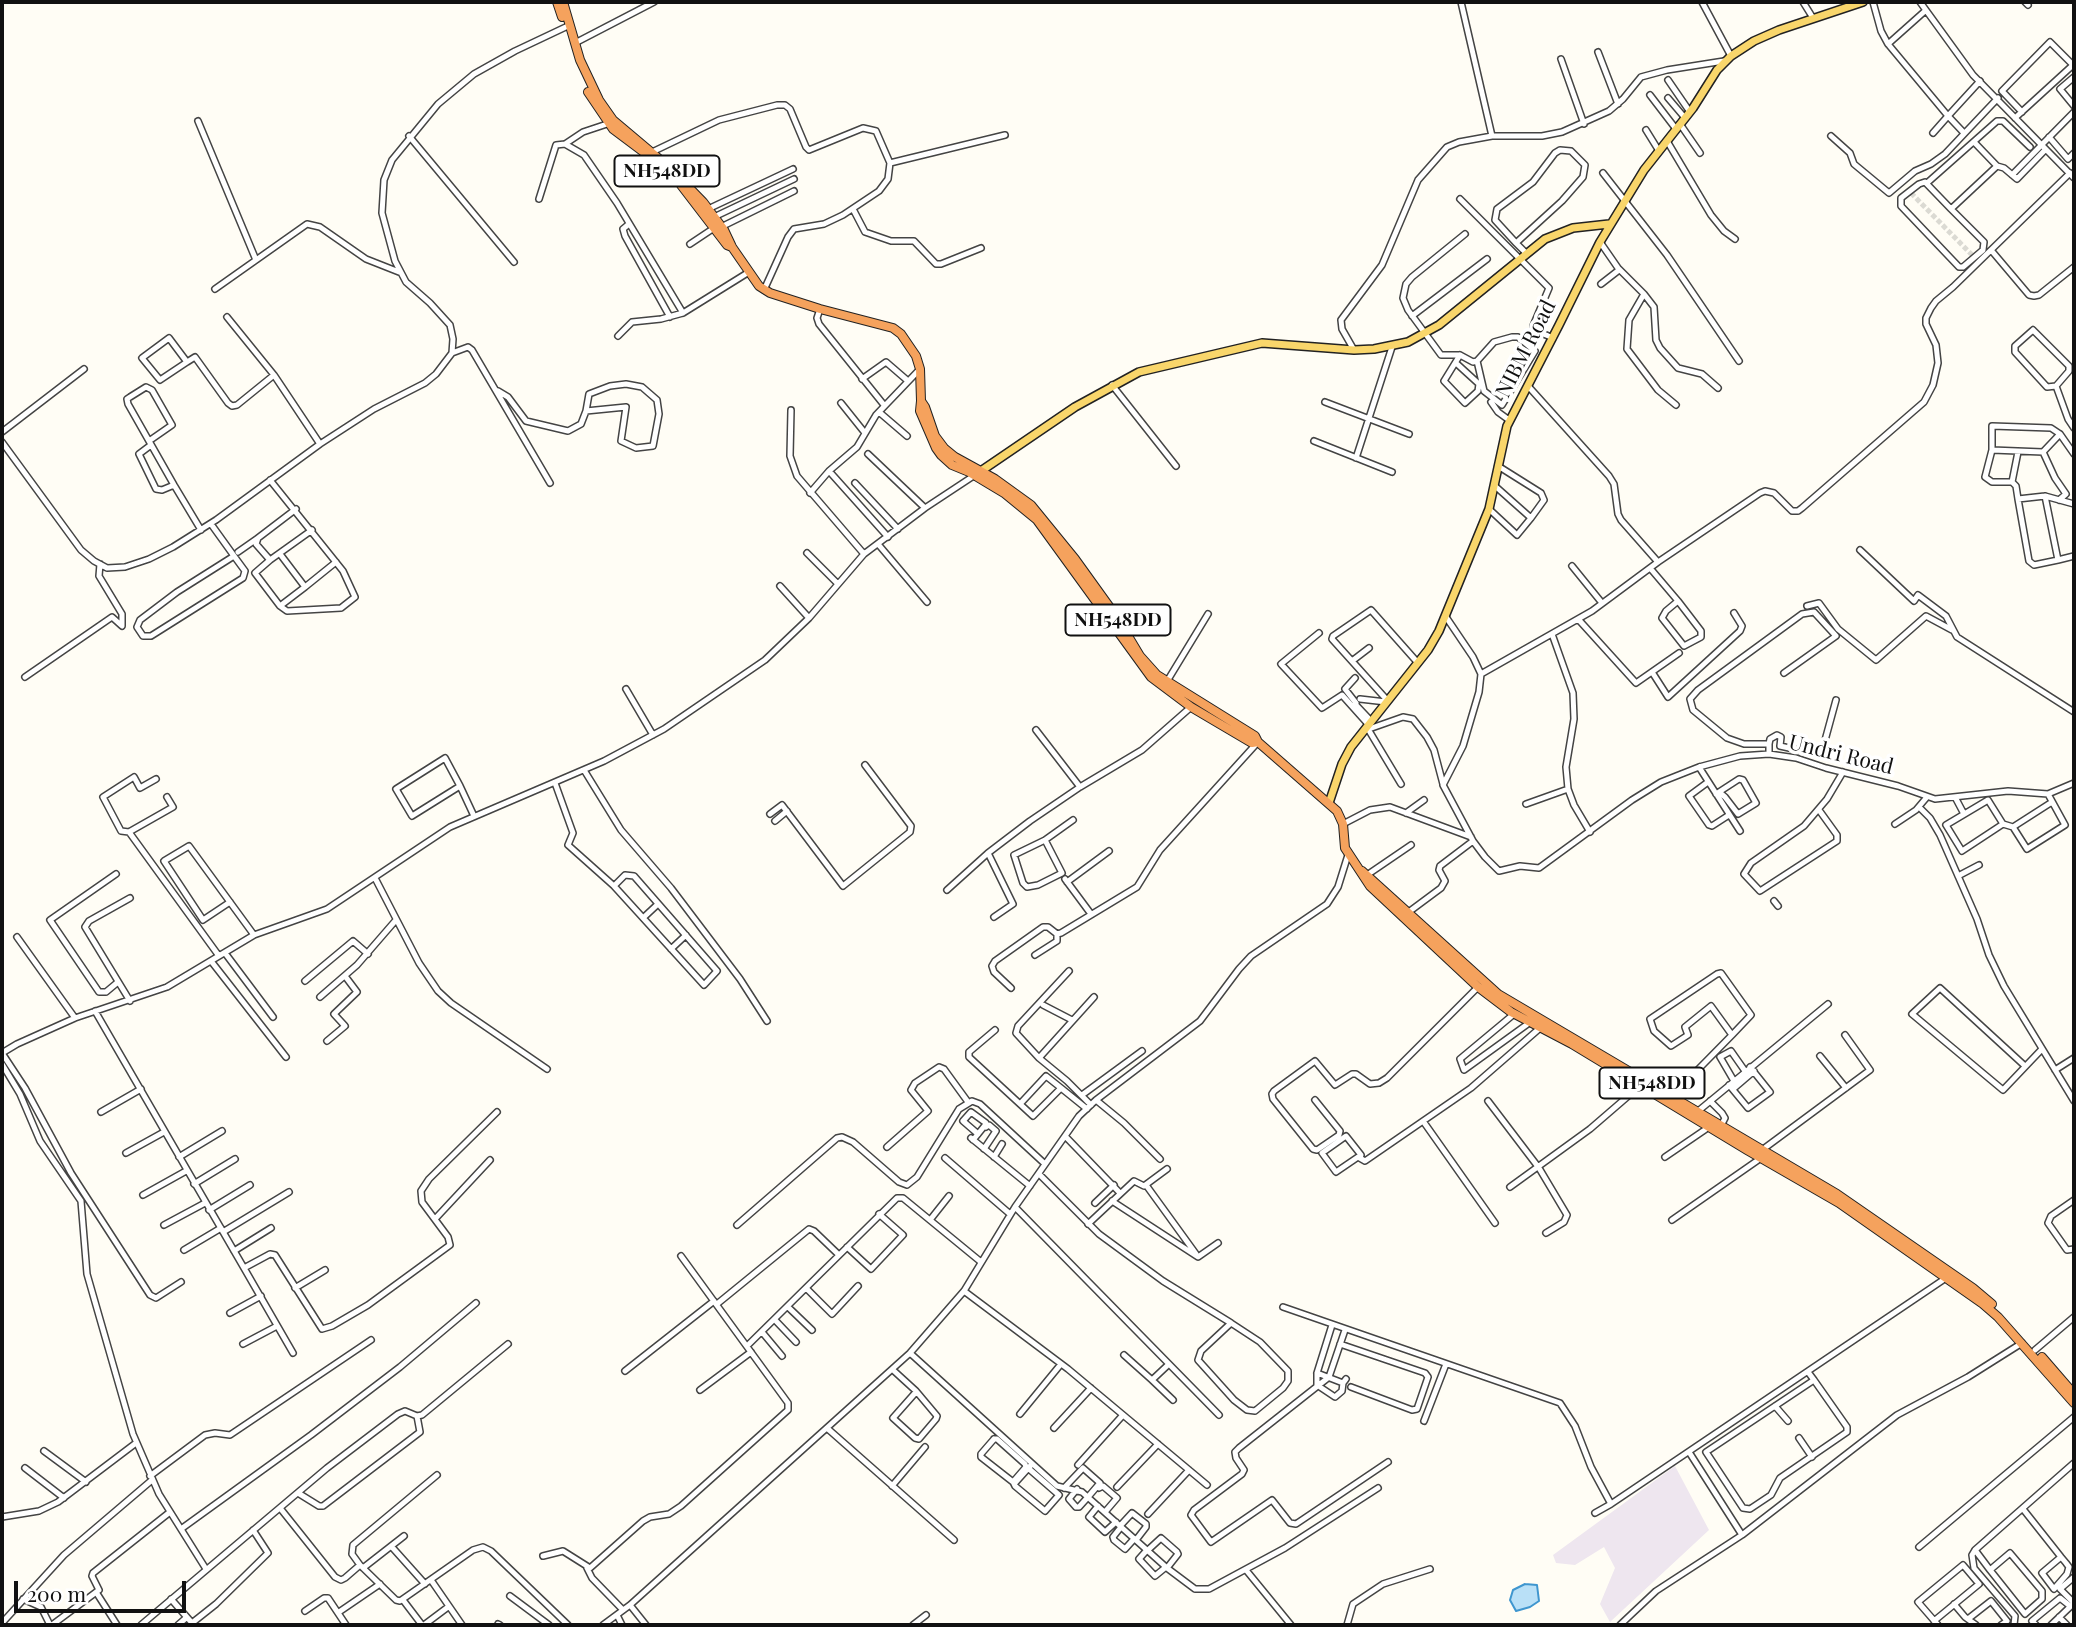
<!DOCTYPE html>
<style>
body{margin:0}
#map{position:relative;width:2076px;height:1627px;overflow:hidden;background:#fffdf5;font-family:"Playfair Display",serif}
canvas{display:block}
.frame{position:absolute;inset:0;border:4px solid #111;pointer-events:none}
.scale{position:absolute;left:14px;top:1581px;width:172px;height:32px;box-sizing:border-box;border:4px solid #111;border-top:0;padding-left:9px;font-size:21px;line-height:24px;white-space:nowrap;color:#111;-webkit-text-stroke:5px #fff;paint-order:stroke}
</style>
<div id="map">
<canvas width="2076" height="1627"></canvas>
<div class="frame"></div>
<div class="scale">200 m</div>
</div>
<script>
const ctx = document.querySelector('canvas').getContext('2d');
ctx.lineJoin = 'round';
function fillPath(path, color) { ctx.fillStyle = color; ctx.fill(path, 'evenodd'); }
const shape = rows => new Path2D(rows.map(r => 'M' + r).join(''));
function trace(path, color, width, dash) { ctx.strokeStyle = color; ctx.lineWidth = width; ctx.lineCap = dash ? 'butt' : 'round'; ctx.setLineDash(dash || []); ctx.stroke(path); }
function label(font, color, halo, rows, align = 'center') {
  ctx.font = font + ' "Playfair Display",serif'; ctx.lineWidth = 7; ctx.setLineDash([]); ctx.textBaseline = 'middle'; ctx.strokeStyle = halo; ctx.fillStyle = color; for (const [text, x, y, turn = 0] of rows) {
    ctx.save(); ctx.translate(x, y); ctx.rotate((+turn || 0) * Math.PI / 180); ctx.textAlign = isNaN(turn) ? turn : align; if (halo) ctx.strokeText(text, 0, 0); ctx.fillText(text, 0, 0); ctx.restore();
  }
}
fillPath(shape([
 [1675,1466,1709,1530,1610,1622,1600,1604,1615,1568,1604,1547,1575,1565,1556,1563,1553,1555]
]), '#eee6ef');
const water = shape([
 [1525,1584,1537,1585,1539,1601,1530,1607,1516,1611,1510,1600,1513,1590,1525,1584]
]);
fillPath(water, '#b9e0f7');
trace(water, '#3f96cf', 2);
trace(shape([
 [1911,193,1973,256]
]), '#dbdad3', 5, [5, 2.5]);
const minor = shape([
 [1461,2,1492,136],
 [1702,2,1731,56],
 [1803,2,1813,18],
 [1873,2,1881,31,1888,44],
 [1920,2,1973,75,2074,178],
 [2025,2,2028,5],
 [1925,11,1888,44,1948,116,1980,81],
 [575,43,654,2],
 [1598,52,1618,104],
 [1561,59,1584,124],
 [2074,77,2060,89,2074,106],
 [1668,80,1690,112],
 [1650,95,1676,129],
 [1668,98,1685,118],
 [2015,118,2073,65,2050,42,2002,91,2022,112],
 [198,121,256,260],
 [1680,124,1700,153],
 [1646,130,1659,151],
 [1933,133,1948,116,1964,133],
 [409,136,514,262],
 [1831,136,1850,153,1854,164,1889,193,1915,171,1931,164,1945,154,1998,98],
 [2049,137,2068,159,2074,153],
 [1667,141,1711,215,1724,231,1735,239],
 [1974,142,1997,166],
 [565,144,584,155,617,203,683,313],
 [650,153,719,120,777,105,785,105,790,109,806,147,809,150,863,128,876,131,890,163,888,179,879,191,843,215,824,224,794,229,788,237,764,290],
 [890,163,1005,135],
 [1603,173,1667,255,1739,361],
 [2012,175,2074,112],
 [1927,183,1997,121,2003,121,2030,147],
 [539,199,556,145,565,144,583,132,610,123],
 [1460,199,1549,288,1533,326,1539,332,1553,338],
 [708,209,793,169],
 [853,209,865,232,891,241,914,241,936,264,941,264,981,248],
 [1951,209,1984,242,1983,250,1963,267,1959,267,1901,206,1901,198,1919,184,1925,182,1951,209,1997,166,2004,168,2017,179,2045,150],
 [714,217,794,179],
 [629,224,623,229,625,236,670,317],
 [721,227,794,191],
 [1465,234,1412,277,1406,284,1403,298,1408,310,1441,355,1460,355,1473,362,1477,361,1494,342,1512,337,1518,337,1535,351,1502,405,1484,391,1477,361],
 [1600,242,1618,268,1644,294,1629,320,1627,349,1658,390,1676,405],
 [1516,243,1562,201,1583,177,1585,165,1571,151,1560,150,1555,153,1533,182,1497,209,1495,220,1516,243,1526,253],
 [690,244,714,228],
 [1991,250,2029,295,2034,296,2039,295,2074,267],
 [1601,284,1619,270],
 [215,289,307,224,320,227,366,259,399,272],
 [1644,294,1654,307,1656,340,1660,348,1678,368,1702,374,1718,388],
 [820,309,817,318,819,324,884,405],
 [1412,316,1487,259],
 [227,317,274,375],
 [2033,330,2069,366,2069,371,2056,386,2047,387,2015,352,2015,346,2033,330],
 [618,336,632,322,661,319,683,313,749,272],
 [1354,350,1342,329,1341,320,1382,265,1418,180,1447,147,1459,142,1492,136,1542,136,1562,132,1609,111,1623,99,1641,77,1667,70,1724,61],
 [452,353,468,347,472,350,550,483],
 [187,362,160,380,142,358,169,338,187,362,195,357,228,403,232,406,237,405,274,375,320,444],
 [1456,363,1479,384,1478,391,1465,403,1444,381,1460,355],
 [862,379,886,362,908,381],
 [626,384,642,387,657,400,659,414,653,446,636,448,621,441,626,407,586,411,589,394,610,386,626,384],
 [1112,385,1176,466],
 [1528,386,1609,476,1614,484,1618,514,1621,520,1658,562],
 [2056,386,2068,419,2074,428],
 [498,391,508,397,526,421,568,431,581,424,586,411],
 [1325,402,1409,434],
 [1491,402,1498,412,1509,420],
 [841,403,865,433],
 [791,410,790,456,797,476,864,554],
 [879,412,907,436],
 [2,432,84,369],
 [149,441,172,425,152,390,146,387,130,397,127,399,128,404,174,485,201,530],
 [1314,441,1392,472],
 [2,442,81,550,94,561,107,568,125,567,149,559,173,547,216,520,320,444,374,409,425,383,436,374,452,353,453,339,450,325,430,303,406,282,395,261,382,213,384,180,392,160,438,104,474,74,515,51,570,25],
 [151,445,139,454,156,489,162,490,174,485],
 [1992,450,2043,452,2060,434],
 [2043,452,2055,478,2066,494,2059,500],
 [868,454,925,508],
 [1356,458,1392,347],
 [829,471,888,537],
 [270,480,343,571,355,597,341,608,287,611,280,606],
 [2012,482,1992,482,1985,477,1992,450,1992,426,2051,428,2060,434,2074,454],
 [855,483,898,529],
 [1495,486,1531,518,1544,500,1541,493,1498,466],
 [810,493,829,471,857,447,876,415,920,369],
 [2045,496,2058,560,2074,556],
 [2018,499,2016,486,2012,482,2018,452],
 [296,509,258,538,256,544,270,560,312,530],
 [1489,509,1517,535,1531,518],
 [211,524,234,556,245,571,243,578,151,636,143,636,137,627,140,620,177,592,234,556],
 [878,544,927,602],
 [1860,550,1914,601,1918,595,1946,616,1957,637,2074,712],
 [238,552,258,538],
 [807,553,837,583],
 [270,560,255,573,280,606,305,587,280,554],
 [2058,560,2034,565,2029,561,2018,499,2045,496,2074,504],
 [1572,566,1602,603],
 [1650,568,1678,601,1701,631,1701,637,1684,646,1662,618,1666,611,1678,601],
 [780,586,809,618],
 [305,587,336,562],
 [1807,606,1819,603,1838,629,1876,660,1926,616,1952,630],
 [1446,617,1473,657,1481,674,1479,692,1463,746,1443,785,1473,841],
 [1578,619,1636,683,1679,653],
 [1319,633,1281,664,1322,708,1342,695,1368,724],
 [1552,634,1573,693,1574,719,1566,767,1568,789,1574,805,1590,832],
 [1352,661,1369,648],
 [1652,672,1668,697,1740,631,1742,626,1734,613],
 [1481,674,1592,611,1658,562,1760,493,1765,491,1774,493,1792,511,1798,511,1802,508,1924,402,1933,385,1938,363,1936,345,1926,324,1926,318,1931,308,1936,301,1953,287,2070,173],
 [25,677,112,617,122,626,122,614,99,576,100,564],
 [1355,678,1345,689,1356,703],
 [1166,683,1208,614],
 [626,689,653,735],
 [1360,699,1386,702],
 [1387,700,1332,639,1333,636,1371,610,1418,663],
 [1355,704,1371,721],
 [1368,729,1401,784],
 [1036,730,1080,787],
 [1366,730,1403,717,1413,719,1427,737,1434,750,1443,784],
 [1769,744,1770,739,1777,735,1781,737,1780,746,1821,755,1836,700],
 [1769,754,1769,744,1744,744,1727,738,1693,710,1690,699,1698,690,1802,614,1814,612,1836,636,1784,673],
 [1699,767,1740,831],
 [584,770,621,830,671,888,740,979,767,1021],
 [1708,782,1689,796,1709,825,1712,826,1729,815],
 [555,783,573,833,568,845,614,886,704,985,717,971,634,876,625,875,614,886],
 [460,786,412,816,396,789,445,758,460,786,474,816],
 [1716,794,1719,792,1725,797,1738,814,1756,803,1743,780,1739,779,1719,792],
 [167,797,173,807,129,832,219,956],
 [1955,797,1964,814],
 [1526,804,1568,789],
 [1919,807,1930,818,1940,835,1977,919,1989,955,2004,986,2074,1101],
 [1819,810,1837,835,1837,841,1760,891,1744,874,1751,863,1804,826,1827,799,1843,772],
 [1406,813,1424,800],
 [770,814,782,805,843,886,910,832,911,826,865,765],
 [775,821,787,811],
 [1343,824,1370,810,1390,807,1471,837],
 [1895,824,1916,810,1927,797],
 [2003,824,1962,851,1946,825,1988,800,2003,824,2013,827,2027,849,2065,825,2048,794],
 [2013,827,2052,802],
 [129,832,121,831,103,797,134,777,140,788,156,779],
 [1045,840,1014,855,1023,883,1027,887,1038,885,1062,873,1045,840,1073,820],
 [988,853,1013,904,994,917],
 [116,874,50,920,99,992,106,992,118,982],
 [1367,875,1411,845],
 [1958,876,1979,865],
 [375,878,419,963,438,991,451,1003,547,1069],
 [1065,879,1091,914],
 [1067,882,1109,851],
 [947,890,988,853,1030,821,1080,787,1142,750,1191,707],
 [130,898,89,921,85,927,130,1001],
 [1774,901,1778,906],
 [230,902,203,920,164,861,189,846,254,935],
 [1406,914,1441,888,1445,881,1439,870,1440,866,1473,841,1485,857,1499,871,1520,866,1539,868,1632,800,1661,782,1699,767,1740,756,1769,754,1796,758,1826,768,1898,786,1935,799,2008,791,2048,794,2074,783],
 [643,918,658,904],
 [17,937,75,1018],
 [671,949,686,935],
 [225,953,273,1017],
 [1035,955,1057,941,1057,934],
 [211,961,286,1057],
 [1069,971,1018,1026,1016,1033,1039,1058,1067,1081,1091,1105],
 [305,981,353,941,368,954],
 [1011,988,994,972,992,966,995,961,1043,927,1048,927,1057,934,1061,933,1137,887,1160,850,1258,742],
 [320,997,357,965,396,920],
 [1043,1005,1072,1020],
 [95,1011,244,1268,270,1254,275,1255,322,1329,332,1326,368,1305,450,1245,448,1237,422,1202,421,1191,429,1179,497,1112],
 [1514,1014,1460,1059,1464,1070,1529,1023],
 [995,1030,969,1052,969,1057,1033,1116,1061,1088,1087,1109],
 [327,1041,345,1026,334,1014,357,992,345,976],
 [2,1053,17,1044,75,1018,167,987,254,935,327,909,450,827,604,761,664,729,765,660,809,618,864,554,925,508,975,475],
 [2,1053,25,1088,71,1173,150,1295,156,1298,181,1282],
 [1820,1056,1846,1088],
 [1039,1058,1094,997],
 [2,1064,20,1094,40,1141,81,1201,87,1274,133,1434,159,1494,206,1569],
 [2025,1066,1940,988,1912,1014,2003,1090,2042,1049],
 [2055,1070,2074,1058],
 [1734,1081,1720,1057,1731,1051,1745,1071],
 [1729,1085,1748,1108,1770,1092,1750,1067],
 [1733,1089,1754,1071],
 [1082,1095,1142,1051],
 [1672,1096,1732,1035,1711,1006,1685,1027,1688,1035,1671,1046,1654,1031,1650,1019,1717,974,1721,973,1751,1015,1732,1035],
 [1096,1100,1124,1123,1160,1159],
 [1315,1100,1340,1131,1339,1135,1317,1150,1313,1149,1273,1099,1272,1094,1274,1091,1315,1061,1335,1085,1352,1074,1356,1074,1370,1084,1379,1083,1387,1078,1478,987],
 [1488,1101,1539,1168,1567,1215,1564,1222,1546,1233],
 [1710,1101,1722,1113,1725,1118,1721,1126],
 [1020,1104,1046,1076,1061,1088],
 [101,1112,141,1089],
 [1697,1112,1828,1004],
 [1423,1121,1495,1223],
 [1065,1136,1120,1193],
 [971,1138,1030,1186],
 [973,1140,978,1134,986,1124,986,1123,971,1112,963,1121,978,1134],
 [887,1147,928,1111,911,1090,915,1083,939,1067,944,1069,968,1102],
 [984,1149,996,1131,989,1125,986,1127],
 [1762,1150,1870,1070,1845,1035],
 [126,1153,164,1132],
 [179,1157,222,1131],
 [994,1157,1002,1144],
 [1665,1157,1709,1127],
 [945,1158,1010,1214],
 [1360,1158,1361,1155,1346,1136,1322,1153,1336,1172,1358,1157,1365,1161,1471,1088,1540,1028],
 [1039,1174,1099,1234,1163,1281,1231,1323,1201,1351,1198,1360,1234,1400,1247,1410,1255,1411,1283,1388,1288,1381,1288,1371,1260,1342,1231,1323],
 [194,1184,235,1159],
 [1146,1185,1196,1254],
 [1510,1187,1590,1129,1641,1085],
 [143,1195,186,1171],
 [2074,1200,2051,1216,2048,1223,2067,1250,2074,1249],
 [1112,1201,1198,1257,1218,1243],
 [1095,1203,1114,1185],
 [1015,1207,1219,1415],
 [209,1210,250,1185],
 [435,1219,490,1160],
 [930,1220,949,1196],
 [1672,1220,1761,1158],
 [1088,1224,1134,1181,1144,1186,1167,1169],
 [164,1225,205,1203],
 [737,1225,837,1138,842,1137,853,1142,899,1182,907,1185,917,1177,959,1109,972,1101,980,1104,1045,1164],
 [223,1232,289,1192],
 [847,1247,871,1269,903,1235,879,1214],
 [184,1250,221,1228],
 [234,1251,271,1228],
 [244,1268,293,1353],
 [295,1288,325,1270],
 [806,1288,832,1314,858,1286],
 [964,1291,1068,1369,1207,1485],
 [717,1304,809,1229,814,1231,839,1255],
 [788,1307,812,1330],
 [1283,1307,1560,1403,1575,1426,1591,1467,1611,1504,1946,1278],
 [230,1313,261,1296],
 [775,1320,796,1342],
 [1345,1330,1329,1377,1239,1448,1235,1452,1236,1458,1244,1470,1242,1474,1194,1510,1191,1515,1211,1542,1272,1500,1290,1523,1296,1524,1388,1462],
 [762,1332,782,1356],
 [243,1344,277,1326],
 [1340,1344,1425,1373,1428,1377,1417,1409,1412,1410,1351,1387],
 [747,1346,897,1198,903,1198,981,1262],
 [2035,1350,2074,1317],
 [910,1353,1057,1486,1082,1492,1167,1568,1195,1589,1209,1589,1285,1548,1378,1488],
 [1124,1355,1152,1380],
 [1169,1364,1152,1380,1173,1400],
 [893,1370,916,1391,937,1416,936,1419,919,1439,915,1438,893,1418,916,1392],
 [625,1371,714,1301],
 [1808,1372,1814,1380,1847,1427,1847,1432,1780,1478,1771,1495,1750,1509,1743,1508,1706,1452,1814,1380],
 [1317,1373,1343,1383,1346,1379],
 [1317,1385,1317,1373,1332,1325],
 [1317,1385,1335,1397,1342,1391,1343,1383],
 [700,1390,751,1352],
 [1775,1406,1788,1421],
 [1020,1414,1061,1364],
 [1424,1421,1446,1364],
 [1054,1428,1091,1388],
 [828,1429,954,1540],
 [1799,1438,1812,1457],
 [994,1439,997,1439,1025,1464,1026,1467,1013,1482,981,1457,981,1454,994,1439],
 [44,1451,86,1482],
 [1689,1452,1742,1535],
 [1078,1465,1123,1415],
 [25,1468,64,1498],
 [1028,1468,1059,1495,1045,1511,1015,1486,1014,1484,1032,1464],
 [437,1475,353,1545,352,1554,360,1565,396,1600,400,1601,473,1550,483,1547,491,1551,568,1625],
 [150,1476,205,1435,215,1433,230,1435,371,1340],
 [892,1486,925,1447],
 [1117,1487,1158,1444],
 [1064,1488,1083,1468,1100,1483,1088,1497],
 [1099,1488,1103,1486,1117,1498,1105,1512],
 [1077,1489,1069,1499,1076,1507,1079,1507,1088,1497],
 [298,1493,319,1506,323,1506,420,1432,417,1416],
 [1098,1506,1089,1517,1105,1532,1116,1522],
 [280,1508,335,1577,341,1580,345,1578,360,1565],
 [2023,1509,2061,1557,2066,1563,2069,1567,2067,1574,2054,1589,2042,1573,2061,1557],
 [1595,1513,1611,1504],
 [1148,1514,1189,1470],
 [2,1517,39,1511,58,1502,136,1443],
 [1120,1526,1132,1513,1146,1524,1146,1527,1136,1540],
 [1121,1527,1113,1537,1114,1540,1125,1549,1134,1539],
 [181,1529,311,1435,400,1367,476,1303],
 [391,1546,425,1584],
 [1919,1547,2074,1417],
 [1147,1550,1139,1559,1155,1576,1166,1567],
 [1148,1550,1161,1538,1177,1552,1178,1554,1167,1568],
 [1975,1550,1990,1570,2025,1614,2042,1599,2042,1591,2010,1553,1990,1570],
 [543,1556,563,1551,590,1568,643,1521,650,1517,669,1514,681,1506,788,1410,788,1403,681,1256],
 [363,1568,404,1536],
 [587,1568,592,1578,623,1610],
 [1246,1570,1291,1625],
 [431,1580,462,1625],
 [96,1592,117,1625],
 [510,1596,549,1625],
 [23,1599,41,1607,50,1625],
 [171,1599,192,1623,216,1604,268,1553,253,1530],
 [403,1600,422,1625],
 [2074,1603,2060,1589,2074,1577],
 [1954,1604,1965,1617,1976,1625],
 [630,1605,646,1625],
 [305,1611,324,1598,328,1598,346,1625],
 [339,1612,380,1584],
 [617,1615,622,1625],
 [2059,1617,2067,1625],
 [1968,1619,1991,1601,2007,1621,2001,1625],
 [1934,1621,1979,1584,1963,1565,1918,1602,1938,1625],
 [2,1623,64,1555,152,1480],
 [498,1624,500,1625],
 [52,1625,99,1590,92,1576,93,1573,170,1512],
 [141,1625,327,1468,398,1414,405,1411,417,1416,422,1415,508,1344],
 [178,1625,186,1618],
 [424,1625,448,1607],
 [603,1625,630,1605,910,1353,964,1291,1015,1207,1079,1116,1096,1100,1200,1021,1239,969,1251,956,1327,904,1338,887,1348,855],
 [913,1625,926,1615],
 [1347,1625,1353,1604,1383,1584,1430,1569],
 [1620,1625,1656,1591,1742,1535,1897,1415,1968,1377,2022,1343],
 [2014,1625,2015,1616,1974,1568,1972,1555,1975,1550,2074,1463],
 [2036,1625,2032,1621,2060,1598,2070,1606],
 [2051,1625,2072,1605]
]);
const major = shape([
 [978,473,1075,407,1139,372,1262,343,1354,350,1374,349,1408,342,1439,325,1545,239,1573,228,1609,224],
 [1329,803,1342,764,1351,747,1428,650,1439,631,1489,509,1507,426,1559,325,1600,242,1644,170,1693,108,1717,70,1731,56,1754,41,1779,30,1863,2]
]);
const highway = shape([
 [557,2,562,17],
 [563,2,580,60,599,100,613,120,670,168,703,202,724,230,732,247,759,286,770,293,820,309,893,328,901,334,916,356,920,369,921,401,925,407,935,436,944,448,955,457,995,479,1031,505,1075,559,1116,616,1140,656,1157,675,1255,736,1258,742,1337,811,1343,824,1345,848,1370,886,1478,987,1511,1012,1572,1044,1747,1150,1839,1203,1983,1304,1998,1317,2074,1403],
 [588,92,613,129,645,153],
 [681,185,727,245,732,247],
 [921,401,920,411,936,448,941,455,952,465,969,472,1004,493,1037,520,1151,677,1191,707,1252,743,1258,742],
 [1362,871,1498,994,1837,1194,1973,1288,1992,1304],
 [2042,1357,2074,1394]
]);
trace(minor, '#444', 8);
trace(major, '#222', 10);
trace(highway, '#222', 10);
trace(minor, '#fff', 5);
trace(major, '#f9d66b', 7);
trace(highway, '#f5a25d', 8);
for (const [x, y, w] of [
 [667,171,105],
 [1118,620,105],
 [1652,1083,105]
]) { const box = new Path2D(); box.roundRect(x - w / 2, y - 15.5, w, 31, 5); ctx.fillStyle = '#fff'; ctx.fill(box); trace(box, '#111', 2); }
label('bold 19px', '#111', null, [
 ["NH548DD",667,171],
 ["NH548DD",1118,620],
 ["NH548DD",1652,1083]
]);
label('21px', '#111', '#fff', [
 ["NIBM Road",1526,349,-63],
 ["Undri Road",1841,755,14]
]);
</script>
